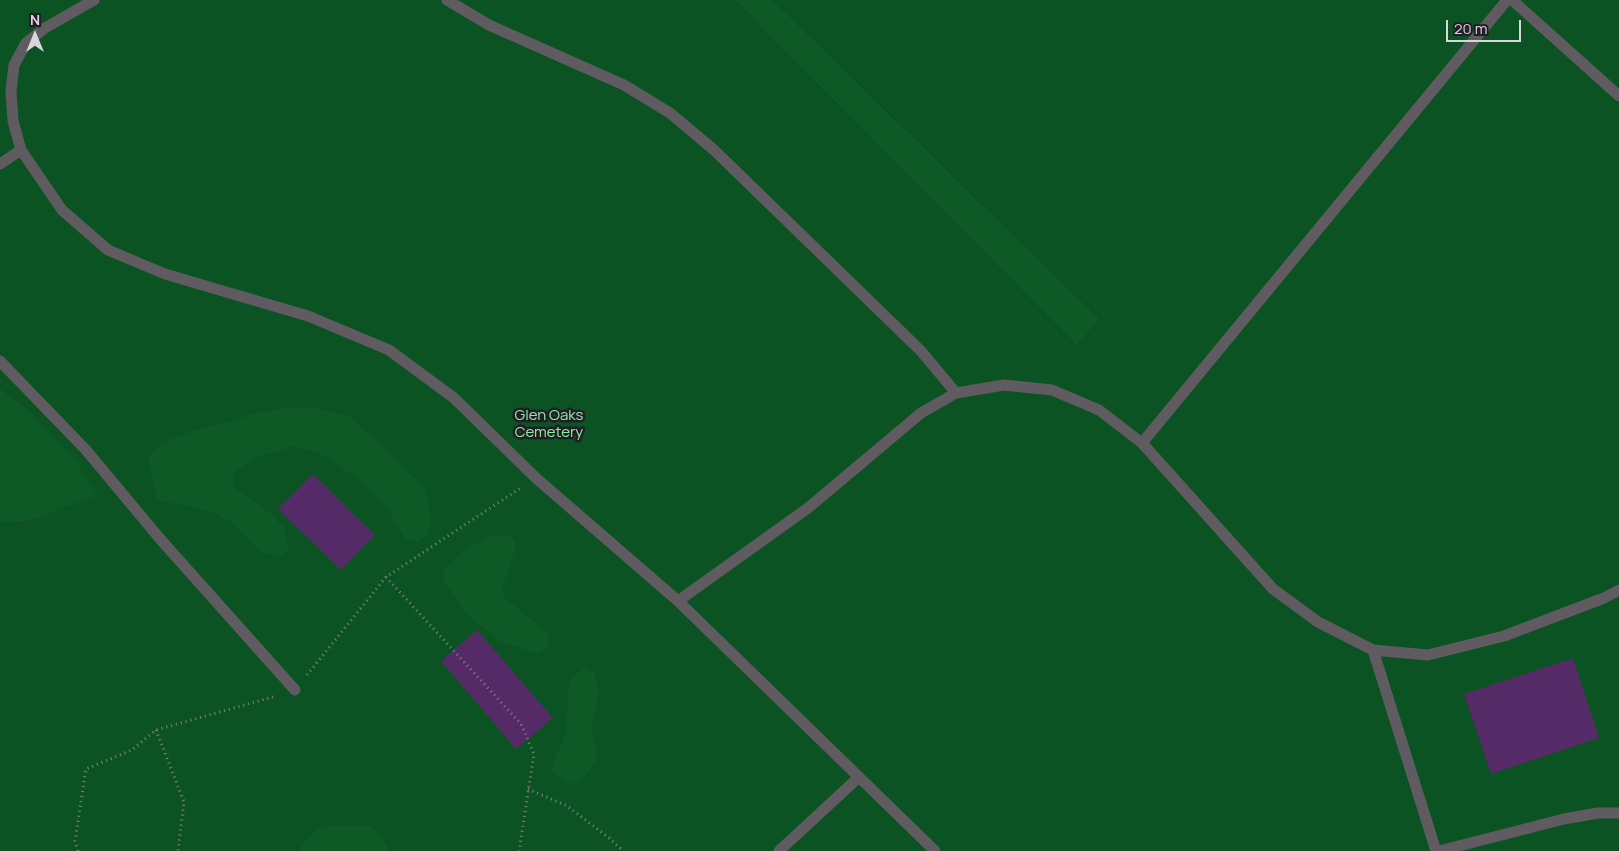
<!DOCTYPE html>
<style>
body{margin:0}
#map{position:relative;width:1619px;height:851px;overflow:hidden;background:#231d27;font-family:Manrope,sans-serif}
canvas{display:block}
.north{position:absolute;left:10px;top:10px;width:50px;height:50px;-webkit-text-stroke:4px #231d27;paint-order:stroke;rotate:0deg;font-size:14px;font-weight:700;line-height:20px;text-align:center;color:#d9d5db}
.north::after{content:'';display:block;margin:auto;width:18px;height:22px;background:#d9d5db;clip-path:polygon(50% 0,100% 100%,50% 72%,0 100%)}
.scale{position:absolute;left:1446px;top:20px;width:75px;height:22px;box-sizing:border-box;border:2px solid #d9d5db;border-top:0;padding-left:6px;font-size:15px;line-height:18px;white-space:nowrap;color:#d9d5db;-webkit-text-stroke:4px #231d27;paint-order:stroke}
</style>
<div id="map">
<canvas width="1619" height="851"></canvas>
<div class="north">N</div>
<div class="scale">20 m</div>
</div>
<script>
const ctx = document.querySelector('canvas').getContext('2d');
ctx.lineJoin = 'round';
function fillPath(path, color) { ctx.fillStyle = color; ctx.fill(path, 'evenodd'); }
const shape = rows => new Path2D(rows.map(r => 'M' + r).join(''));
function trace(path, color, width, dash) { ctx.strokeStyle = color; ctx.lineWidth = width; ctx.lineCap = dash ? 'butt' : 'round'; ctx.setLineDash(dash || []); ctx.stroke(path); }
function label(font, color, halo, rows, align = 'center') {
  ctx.font = font + ' Manrope,sans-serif'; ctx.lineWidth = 5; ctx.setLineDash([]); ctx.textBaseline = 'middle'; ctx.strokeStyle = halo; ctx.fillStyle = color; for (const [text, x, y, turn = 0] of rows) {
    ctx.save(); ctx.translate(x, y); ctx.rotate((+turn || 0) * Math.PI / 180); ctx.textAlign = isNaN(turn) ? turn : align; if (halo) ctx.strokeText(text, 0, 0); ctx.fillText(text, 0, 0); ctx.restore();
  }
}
fillPath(shape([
 [0,0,734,0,1077,346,1100,319,773,0,1619,0,1619,851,0,851,0,524,25,522,26,408,0,388]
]), '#0c5323');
fillPath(shape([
 [734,0,773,0,1100,319,1077,346],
 [0,388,26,408,73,457,98,495,25,522,0,524],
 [311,407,351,417,425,488,432,521,426,537,417,542,406,539,384,503,360,480,324,456,295,446,253,458,236,471,233,481,237,490,270,513,284,528,289,547,283,556,262,553,232,522,213,512,157,500,148,458,161,444,189,432,250,415,281,408],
 [506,535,515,539,515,549,502,589,505,599,546,631,550,640,546,649,536,653,500,641,466,614,443,579,445,569,460,554,486,537],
 [585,668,594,672,599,692,591,732,597,752,596,762,583,779,573,784,562,780,551,771,566,732,569,680],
 [329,825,369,826,380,833,390,851,298,851,316,829]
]), '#0d5a26');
fillPath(shape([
 [313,474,375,535,341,570,278,509],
 [477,630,553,718,516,749,441,661],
 [1573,658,1599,738,1491,774,1464,694]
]), '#542b67');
trace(shape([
 [386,577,521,724,534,754,519,851],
 [307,675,386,577,522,487],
 [156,730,184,802,178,851],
 [528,789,567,806,608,837,623,851],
 [78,851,75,841,86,769,132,750,156,730,276,696]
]), '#868189', 3, [1, 4]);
trace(shape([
 [94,0,45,28,26,43,14,65,11,91,13,121,21,150,62,210,108,250,165,274,308,316,389,350,454,398,536,478,678,601,935,851],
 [447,0,489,25,624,85,670,113,714,150,921,351,956,393],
 [1512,0,1619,96],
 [0,164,21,150],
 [0,361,86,450,161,540,295,690],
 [1142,443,1507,0],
 [678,601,808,508,921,413,956,393,1004,385,1052,390,1099,410,1142,443,1273,589,1318,622,1373,650,1428,655,1504,636,1604,598,1619,590],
 [1373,650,1436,851],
 [779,851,859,777],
 [1439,851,1564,819,1598,813,1619,813]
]), '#5f5b61', 11);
label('15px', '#8eeca0', '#231d27', [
 ["Glen Oaks",549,416],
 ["Cemetery",549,433]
]);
</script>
